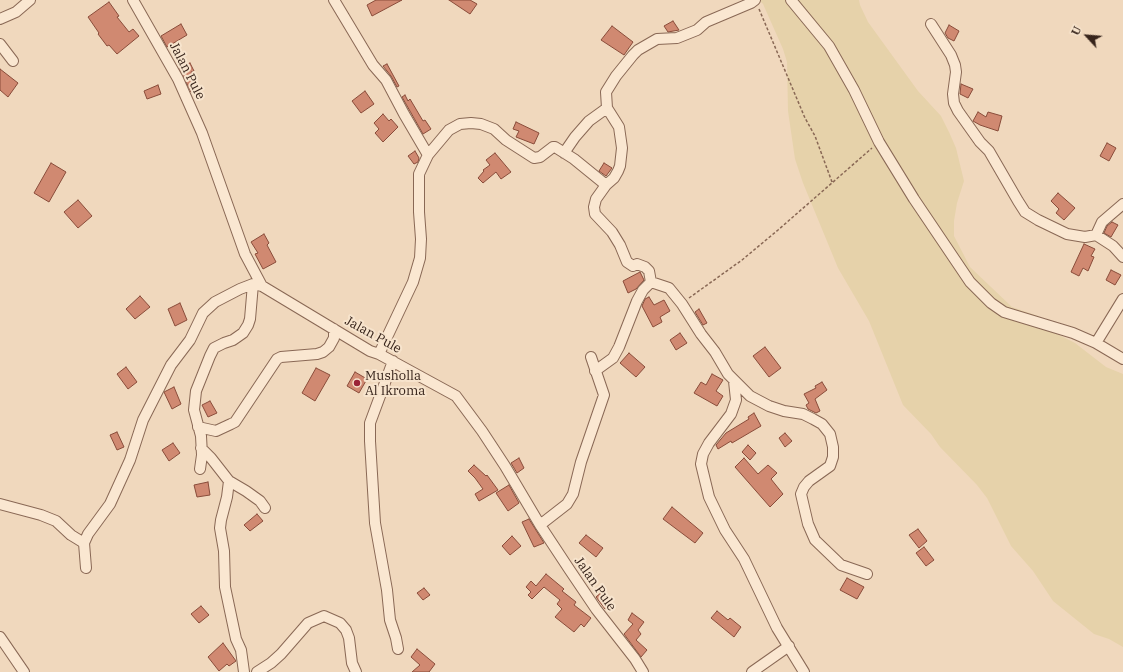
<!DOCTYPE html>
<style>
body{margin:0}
#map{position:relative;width:1123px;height:672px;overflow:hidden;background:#f0d8bd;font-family:"IBM Plex Serif",serif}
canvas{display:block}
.north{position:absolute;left:1067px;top:16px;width:40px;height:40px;-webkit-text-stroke:3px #f7e4cd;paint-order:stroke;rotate:296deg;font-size:11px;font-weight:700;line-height:16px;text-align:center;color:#37241b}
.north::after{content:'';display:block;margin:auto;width:14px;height:18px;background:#37241b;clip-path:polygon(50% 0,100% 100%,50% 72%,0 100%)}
</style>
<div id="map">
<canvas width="1123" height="672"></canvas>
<div class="north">U</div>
</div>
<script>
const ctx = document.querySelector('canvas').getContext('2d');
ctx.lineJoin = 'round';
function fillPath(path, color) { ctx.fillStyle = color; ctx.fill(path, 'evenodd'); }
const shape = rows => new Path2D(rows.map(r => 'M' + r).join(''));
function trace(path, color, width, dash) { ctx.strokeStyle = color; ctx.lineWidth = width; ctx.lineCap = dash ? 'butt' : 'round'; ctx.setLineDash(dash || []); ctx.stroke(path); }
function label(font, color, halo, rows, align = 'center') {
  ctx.font = font + ' "IBM Plex Serif",serif'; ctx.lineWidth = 4; ctx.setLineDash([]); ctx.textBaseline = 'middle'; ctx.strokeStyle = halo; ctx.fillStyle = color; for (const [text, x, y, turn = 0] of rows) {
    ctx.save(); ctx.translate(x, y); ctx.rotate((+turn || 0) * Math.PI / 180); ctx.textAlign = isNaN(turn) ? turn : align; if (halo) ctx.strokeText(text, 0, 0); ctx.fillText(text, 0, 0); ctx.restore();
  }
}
fillPath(shape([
 [759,0,859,0,860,5,868,22,918,91,941,116,949,132,956,148,964,181,957,203,954,221,954,236,970,267,1012,307,1038,316,1053,332,1075,343,1106,367,1123,374,1123,647,1109,639,1094,634,1053,601,1033,571,1011,546,987,498,977,485,940,447,931,434,903,405,869,321,838,268,803,183,795,159,788,111,787,62,783,49,763,4]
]), '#e6d2aa');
const building = shape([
 [376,0,402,0,372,16,367,5,376,0],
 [449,0,470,0,477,4,470,14,449,0],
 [109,2,119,16,117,17,129,32,133,29,139,36,117,54,109,45,107,46,98,34,99,33,88,17,109,2],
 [673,21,679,30,668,32,664,26,673,21],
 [181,24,187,35,167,47,161,36,181,24],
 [949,25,959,31,954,41,948,38,945,33,949,25],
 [612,26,633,42,624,55,601,40,612,26],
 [190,63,194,71,191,72,199,88,191,92,179,68,190,63],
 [387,64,399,86,397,87,391,76,383,66,387,64],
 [0,69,18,83,8,97,0,90,0,69],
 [961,84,973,89,968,98,960,94,961,84],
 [158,85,161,94,147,99,144,91,158,85],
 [365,91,374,104,361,113,352,101,365,91],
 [405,95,408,101,410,99,423,121,425,120,431,129,423,134,402,97,405,95],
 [978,112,986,117,988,112,1002,116,998,131,980,125,973,121,978,112],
 [383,114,389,121,391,119,398,127,383,142,375,133,379,129,374,123,383,114],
 [516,122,539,133,534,144,516,137,519,131,513,129,516,122],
 [1107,143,1116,148,1109,161,1100,156,1107,143],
 [415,151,419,158,418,162,414,164,408,156,415,151],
 [495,153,511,172,501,179,496,172,483,183,478,178,484,171,483,170,490,165,486,160,495,153],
 [51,163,66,172,49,202,34,193,51,163],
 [604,163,612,168,606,176,599,171,604,163],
 [1058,193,1075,208,1064,220,1056,213,1059,209,1051,201,1058,193],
 [78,200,92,216,78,228,64,212,78,200],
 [1112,222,1118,225,1111,237,1104,233,1107,226,1112,222],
 [264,234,269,243,267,245,276,262,263,269,255,254,258,253,251,242,264,234],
 [1084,244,1095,249,1091,256,1094,257,1088,271,1083,268,1079,276,1071,272,1084,244],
 [1111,270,1121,275,1115,285,1106,280,1111,270],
 [640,272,644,280,636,289,628,293,623,281,640,272],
 [140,296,150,307,135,319,126,309,140,296],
 [649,297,654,305,664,300,670,311,660,317,662,322,653,327,642,306,645,299,649,297],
 [180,303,187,320,175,326,168,309,180,303],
 [699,309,707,323,703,325,695,312,699,309],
 [680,333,687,343,676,350,670,340,680,333],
 [765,347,781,368,769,377,753,356,765,347],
 [629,353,645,367,636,377,620,363,629,353],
 [126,367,137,382,128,389,117,374,126,367],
 [316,368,330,375,315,401,302,393,316,368],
 [355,372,367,379,359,393,347,386,355,372],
 [712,374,723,380,716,391,723,396,717,406,694,393,701,382,706,385,712,374],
 [822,382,827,390,815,399,820,411,816,413,808,409,806,405,809,403,804,394,816,388,815,386,822,382],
 [174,387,181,404,172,409,164,392,174,387],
 [210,401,217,413,208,417,202,405,210,401],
 [754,413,761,426,732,443,731,441,718,449,716,445,726,433,749,419,748,417,754,413],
 [117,432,124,447,117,450,110,435,117,432],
 [785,433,792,441,785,447,779,438,785,433],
 [173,443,180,453,169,461,162,450,173,443],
 [748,445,756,453,750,460,742,452,748,445],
 [519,458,524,468,517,473,511,463,519,458],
 [744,458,758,474,768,465,777,473,771,479,783,494,770,507,735,467,744,458],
 [474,465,486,476,487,475,498,490,479,501,475,494,483,489,475,478,468,471,474,465],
 [208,482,210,495,197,497,194,485,208,482],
 [509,485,519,503,508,511,496,493,509,485],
 [672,507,703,533,695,543,663,519,672,507],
 [257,514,263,521,250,531,244,525,257,514],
 [529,519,544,543,534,547,522,522,529,519],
 [918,529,927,541,919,548,909,535,918,529],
 [586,535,603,548,596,557,579,543,586,535],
 [512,536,521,546,510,555,502,546,512,536],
 [924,547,934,560,926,566,916,553,924,547],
 [546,574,564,589,562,591,576,602,574,605,591,618,584,627,581,624,574,632,555,617,562,609,557,604,560,600,544,587,532,599,528,595,531,592,526,587,531,581,536,586,546,574],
 [847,578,864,587,857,599,840,590,847,578],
 [424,588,430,595,423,600,417,593,424,588],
 [603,591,612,604,605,609,596,597,603,591],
 [201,606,209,615,199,623,191,614,201,606],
 [717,611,728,620,730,618,741,627,734,637,711,618,717,611],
 [632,613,644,622,638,630,641,634,636,640,647,650,641,657,624,634,633,624,628,620,632,613],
 [223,643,236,661,229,666,227,664,219,671,208,657,223,643],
 [417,649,435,664,429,672,412,672,420,665,411,657,417,649]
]);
fillPath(building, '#d08971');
trace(building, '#894c3a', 1);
const street = shape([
 [133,0,178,79,202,133,245,254,262,286,370,351,379,354,456,396,482,431,505,466,540,525,569,569,596,609,635,659,643,672],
 [334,0,373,65,386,80,404,114,428,155,419,174,419,212,421,239,420,258,413,282,379,354],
 [791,0,829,46,854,90,879,142,914,199,970,282,991,303,1004,312,1073,333,1096,343,1123,359],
 [0,19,16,12,30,0],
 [931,24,951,55,955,65,956,72,953,94,954,103,958,111,980,142,989,151,1018,201,1025,212,1038,220,1067,234,1085,237,1096,235,1113,246,1123,257],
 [0,44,13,61],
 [564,153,575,137,589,121,607,108],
 [428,155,449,130,460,124,471,123,481,124,494,129,506,140,534,158,540,157,553,147,555,147,574,159,606,185,596,199,594,207,595,214,612,232,620,245,627,262,633,266,637,264,645,267,649,271,651,282,643,290,637,301,619,347,613,358,595,371],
 [606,185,614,178,618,171,620,166,622,148,619,127,607,108,606,92,616,76,633,55,638,50,657,39,677,38,697,30,706,22,751,3,755,0],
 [1096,235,1102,222,1123,204],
 [651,282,669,288,682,304,701,334,715,352,728,374,750,396,769,406,784,411,803,414,813,419,822,424,830,434,833,447,833,457,830,466,809,481,804,487,801,494,808,524,815,540,841,565,867,574],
 [1096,343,1123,299],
 [393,361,370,423,370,441,375,523,387,590,390,620,396,638,398,649],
 [734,381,736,400,731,414,709,443,703,454,701,464,709,497,725,530,744,559,777,628,804,672],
 [198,427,216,431,231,424,235,422,277,359,281,357,317,354,323,352,329,347,334,338,334,329],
 [201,448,211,458,229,481,246,491,260,501,265,508],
 [200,469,202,455,201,436,194,410,196,391,210,356,214,348,224,343,233,340,243,333,248,325,250,319,253,284],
 [229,481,227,497,221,520,220,528,224,551,225,587,236,639,241,650,244,672],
 [0,504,41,515,56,521,71,535,84,543],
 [540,525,567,504,573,494,581,462,604,395,591,357],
 [86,568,84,543,88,534,110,504,130,460,143,420,171,365,190,340,203,313,215,302,240,289,253,284,262,286],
 [0,637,24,672],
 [257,672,271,663,281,654,308,623,324,616,340,623,346,630,349,638,352,663,356,672],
 [752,672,789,646]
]);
trace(street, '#896855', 12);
trace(shape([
 [759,9,805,118,815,136,832,182],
 [689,298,742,260,778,230,872,148]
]), '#896855', 1.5, [3, 2]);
trace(street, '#fae7d1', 10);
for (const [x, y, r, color] of [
 [357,383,4,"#9b2237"]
]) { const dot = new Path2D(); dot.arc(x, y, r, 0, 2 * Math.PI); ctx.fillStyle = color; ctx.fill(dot); trace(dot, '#f7e4cd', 1.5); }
label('13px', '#37241b', '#f7e4cd', [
 ["Jalan Pule",187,71,63],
 ["Jalan Pule",373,335,29],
 ["Jalan Pule",595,584,55]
]);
label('13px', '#37241b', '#f7e4cd', [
 ["Musholla",365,376],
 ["Al Ikroma",365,391]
], 'left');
</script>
